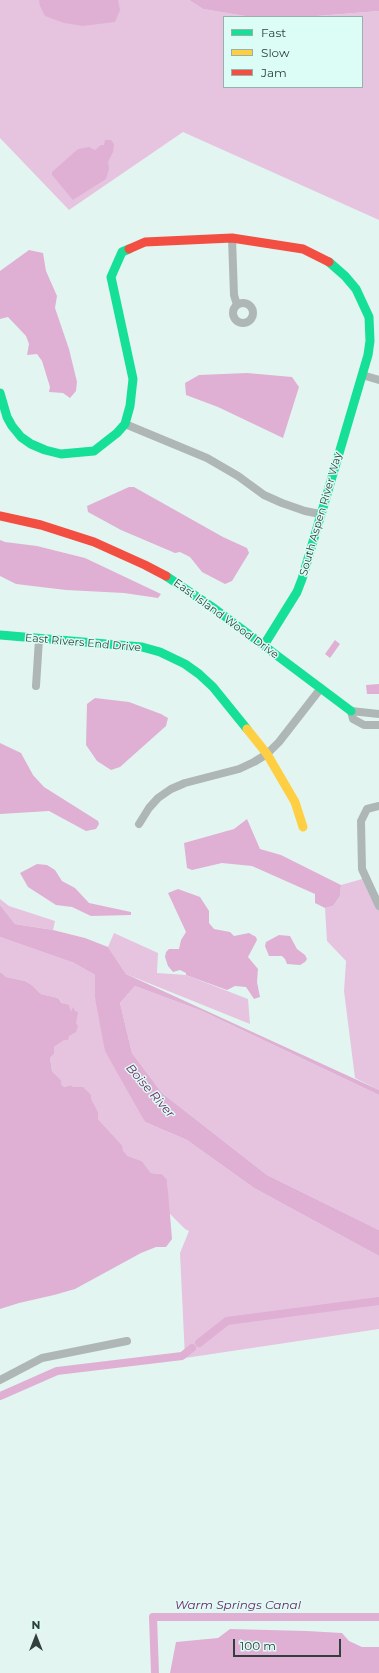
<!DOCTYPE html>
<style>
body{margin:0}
#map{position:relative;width:379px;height:1673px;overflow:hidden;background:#e3f5f1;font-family:Montserrat,sans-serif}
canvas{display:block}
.legend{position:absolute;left:223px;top:16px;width:140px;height:72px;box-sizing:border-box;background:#dbfdf5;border:1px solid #97b2ab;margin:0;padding:5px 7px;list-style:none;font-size:12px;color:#30413d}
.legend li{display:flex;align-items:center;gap:8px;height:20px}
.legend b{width:20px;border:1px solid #97b2ab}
.north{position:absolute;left:16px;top:1617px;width:40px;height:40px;-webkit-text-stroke:3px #dbfdf5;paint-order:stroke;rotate:0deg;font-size:11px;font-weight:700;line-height:16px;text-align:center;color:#30413d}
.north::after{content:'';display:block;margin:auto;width:14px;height:18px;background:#30413d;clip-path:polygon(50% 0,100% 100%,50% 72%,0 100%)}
.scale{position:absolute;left:233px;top:1639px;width:108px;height:18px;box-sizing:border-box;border:2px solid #30413d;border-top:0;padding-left:5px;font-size:12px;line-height:14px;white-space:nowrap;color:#30413d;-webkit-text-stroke:3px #dbfdf5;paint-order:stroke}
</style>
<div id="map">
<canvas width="379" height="1673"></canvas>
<ul class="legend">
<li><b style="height:5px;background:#16e098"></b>Fast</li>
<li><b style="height:5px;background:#ffcf43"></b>Slow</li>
<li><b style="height:5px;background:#f24e42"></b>Jam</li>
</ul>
<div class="north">N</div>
<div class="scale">100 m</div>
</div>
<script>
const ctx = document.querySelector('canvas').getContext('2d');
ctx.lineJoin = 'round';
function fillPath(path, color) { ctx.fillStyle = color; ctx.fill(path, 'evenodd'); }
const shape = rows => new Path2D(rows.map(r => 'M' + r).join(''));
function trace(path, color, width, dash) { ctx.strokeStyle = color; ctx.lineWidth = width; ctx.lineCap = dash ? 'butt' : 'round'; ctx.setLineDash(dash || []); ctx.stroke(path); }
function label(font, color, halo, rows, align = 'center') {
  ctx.font = font + ' Montserrat,sans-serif'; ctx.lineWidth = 3; ctx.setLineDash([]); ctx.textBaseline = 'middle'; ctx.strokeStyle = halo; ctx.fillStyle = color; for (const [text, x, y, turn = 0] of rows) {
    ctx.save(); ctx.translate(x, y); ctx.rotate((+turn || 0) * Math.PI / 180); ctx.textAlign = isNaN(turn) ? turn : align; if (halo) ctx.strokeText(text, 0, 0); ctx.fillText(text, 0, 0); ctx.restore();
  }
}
fillPath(shape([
 [0,0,189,0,203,9,251,17,224,17,224,87,362,87,362,17,305,17,379,11,379,220,183,132,69,210,0,138],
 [369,877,379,896,379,1090,355,1078,344,991,346,961,327,941,325,908,333,906,340,896,341,885],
 [0,899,9,906,55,921,53,930,15,924,0,905],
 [114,933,158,953,157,973,186,975,248,999,250,1024,126,974,108,947],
 [0,937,74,963,95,975,95,998,145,1122,187,1140,254,1188,379,1256,379,1329,185,1358,180,1253,189,1231,185,1229,169,1213,167,1179,162,1174,151,1173,142,1161,128,1156,122,1151,122,1145,98,1119,98,1112,82,1087,73,1087,71,1085,64,1087,61,1084,61,1080,52,1071,50,1058,54,1054,54,1047,69,1036,76,1023,71,1012,58,998,41,994,32,985,25,981,6,977,2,973,0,973],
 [135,986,202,1011,379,1095,379,1230,267,1175,162,1093,132,1053,120,1003]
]), '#e6c4df');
fillPath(shape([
 [39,0,118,0,120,10,115,22,83,26,64,23,45,16,40,6],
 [189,0,379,0,379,11,305,17,251,17,203,9],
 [105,140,111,140,114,144,113,152,108,162,109,169,106,179,73,200,52,175,52,172,78,149,89,147,95,150,101,145,104,145],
 [29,250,43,253,46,271,57,296,55,308,69,349,77,382,76,391,70,398,63,393,49,392,50,387,42,361,37,354,27,355,29,344,26,336,8,317,0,319,0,271],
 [247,373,292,377,299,387,283,438,218,407,186,395,185,383,199,375],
 [129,487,134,487,223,537,247,548,249,553,232,581,225,584,202,572,190,557,180,552,175,553,121,530,88,512,87,506],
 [0,540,5,542,37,546,85,558,161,594,158,598,124,593,66,590,16,584,0,576],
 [335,640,340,644,330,658,325,654],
 [379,684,379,694,367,694,366,685],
 [95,698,129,702,161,714,168,718,166,726,120,767,111,770,97,761,86,745,87,704],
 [0,743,21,753,33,775,44,787,98,821,99,824,96,829,86,831,49,811,0,814],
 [247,819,260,849,281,855,341,885,340,896,333,906,325,908,315,903,315,894,252,866,222,863,192,870,187,868,184,843,234,829],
 [37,864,47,865,55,870,62,881,75,888,89,903,131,912,131,915,91,916,72,907,56,905,28,887,20,873],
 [178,889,200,897,209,911,209,923,214,929,230,932,234,936,249,933,256,937,257,940,248,957,258,969,257,982,260,997,254,999,246,987,235,986,227,990,186,975,186,973,180,970,173,972,168,966,165,957,166,952,169,949,179,949,181,940,186,932,168,893],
 [0,905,15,924,53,930,85,938,108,947,126,974,379,1090,379,1095,202,1011,135,986,120,1003,132,1053,162,1093,267,1175,379,1230,379,1256,254,1188,187,1140,145,1122,105,1051,95,998,95,975,74,963,0,937],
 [279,935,290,936,297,949,305,955,307,959,305,962,300,965,287,964,285,959,282,956,269,956,265,946,266,942],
 [0,973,2,973,6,977,25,981,32,985,41,994,58,998,62,1003,69,1005,71,1012,73,1007,75,1011,78,1012,76,1023,78,1026,76,1032,69,1036,68,1040,64,1040,54,1047,54,1054,50,1058,52,1071,61,1080,61,1084,64,1087,71,1085,73,1087,83,1087,91,1095,91,1099,98,1112,98,1119,122,1145,123,1151,128,1156,142,1161,151,1173,162,1174,167,1179,172,1239,166,1247,156,1247,141,1253,75,1289,54,1295,19,1303,0,1309],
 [230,1629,307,1631,342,1633,349,1641,362,1647,379,1647,379,1673,170,1673,176,1642,218,1638]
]), '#dfb0d3');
trace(shape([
 [199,1343,227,1321,379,1301],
 [0,1396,57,1371,182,1356,192,1348],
 [155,1673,153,1617,379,1617]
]), '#dfb0d3', 8);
trace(shape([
 [232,238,234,295,237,305],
 '233 313a10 10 0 1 1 20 0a10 10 0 1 1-20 0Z',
 [362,375,379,380],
 [125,424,207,458,238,476,264,495,282,503,305,511,320,514],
 [36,686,39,639],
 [379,714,351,711,353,719,364,725,379,725],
 [379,806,367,809,361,821,362,869,379,906],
 [139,824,149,808,158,798,171,789,185,783,239,769,254,762,267,754,279,742,321,688],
 [0,1380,42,1358,127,1341]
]), '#afb7b6', 8);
trace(shape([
 [0,393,7,417,12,426,21,437,31,444,45,450,61,454,94,451,117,433,125,424,130,406,133,379,111,277,122,252,129,249],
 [166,576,215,609,351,711],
 [0,635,142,647,160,652,185,664,199,674,213,687,247,729],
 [264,645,297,592,302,579,368,355,370,341,369,317,356,289,345,276,329,262]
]), '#16e098', 9);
trace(shape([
 [247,729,267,754,295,802,303,827]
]), '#ffcf43', 9);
trace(shape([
 [129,249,145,242,232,238,303,249,329,262],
 [0,516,41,525,94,542,145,565,166,576]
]), '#f24e42', 9);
label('11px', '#30413d', '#dbfdf5', [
 ["South Aspen River Way",321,514,-74],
 ["East Island Wood Drive",226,619,36],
 ["East Rivers End Drive",83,643,5]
]);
label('italic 12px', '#772163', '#dbfdf5', [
 ["Boise River",150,1091,49],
 ["Warm Springs Canal",238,1605]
]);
</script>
